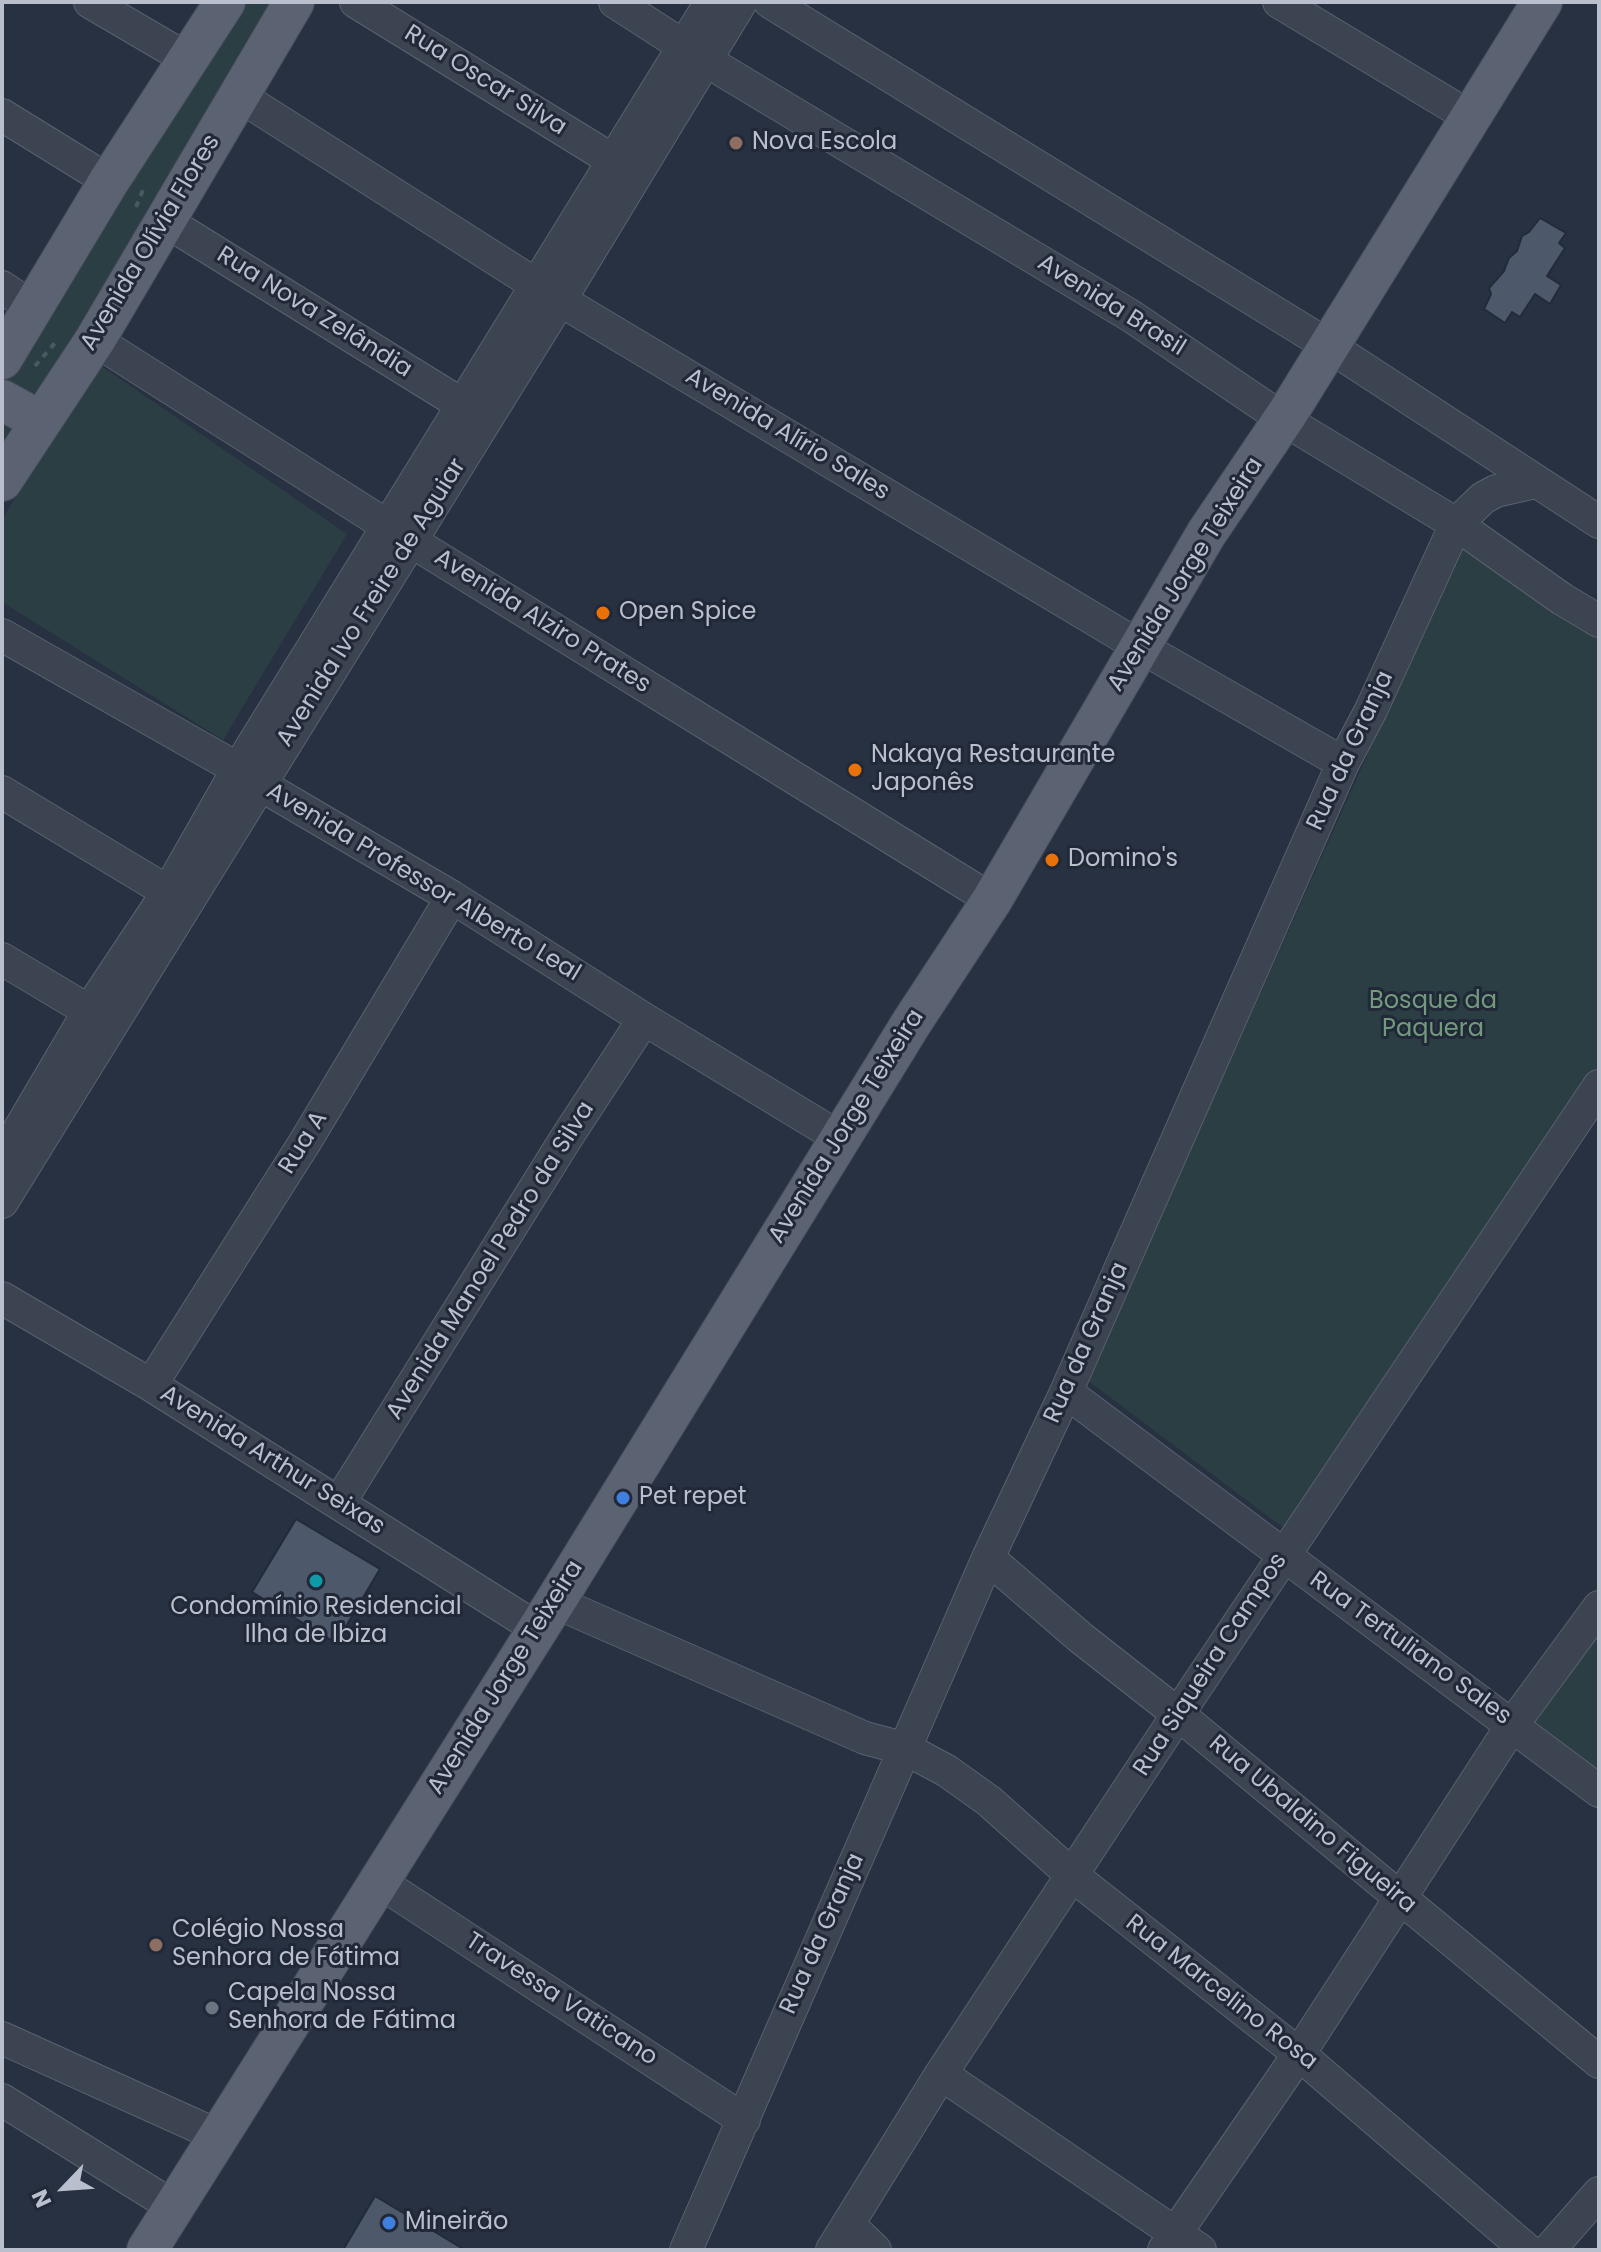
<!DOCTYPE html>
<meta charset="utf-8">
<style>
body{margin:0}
#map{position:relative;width:1601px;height:2252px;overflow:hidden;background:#283142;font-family:Poppins,sans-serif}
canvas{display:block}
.frame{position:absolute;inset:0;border:4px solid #b9bfcc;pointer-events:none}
.north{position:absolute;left:24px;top:2148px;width:80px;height:80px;-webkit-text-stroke:6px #212837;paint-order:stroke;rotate:245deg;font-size:22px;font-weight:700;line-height:32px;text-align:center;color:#b9bfcc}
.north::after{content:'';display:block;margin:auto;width:28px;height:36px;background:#b9bfcc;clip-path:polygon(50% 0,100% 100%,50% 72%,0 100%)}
</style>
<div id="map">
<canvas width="1601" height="2252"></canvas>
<div class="frame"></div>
<div class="north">N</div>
</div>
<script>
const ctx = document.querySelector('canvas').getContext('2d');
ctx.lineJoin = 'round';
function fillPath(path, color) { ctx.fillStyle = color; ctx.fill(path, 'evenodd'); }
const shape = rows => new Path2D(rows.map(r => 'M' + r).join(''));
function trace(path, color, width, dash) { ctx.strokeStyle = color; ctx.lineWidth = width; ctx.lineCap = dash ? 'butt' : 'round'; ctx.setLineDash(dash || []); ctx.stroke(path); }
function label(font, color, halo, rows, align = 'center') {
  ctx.font = font + ' Poppins,sans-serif'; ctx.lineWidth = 6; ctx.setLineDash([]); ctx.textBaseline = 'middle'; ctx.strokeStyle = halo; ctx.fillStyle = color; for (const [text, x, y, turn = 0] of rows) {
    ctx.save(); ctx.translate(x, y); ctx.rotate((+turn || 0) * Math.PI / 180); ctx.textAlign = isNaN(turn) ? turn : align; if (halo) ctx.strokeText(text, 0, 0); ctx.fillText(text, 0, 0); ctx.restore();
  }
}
fillPath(shape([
 [224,2,300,2,2,483,2,367],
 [100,365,347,534,223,740,2,602,2,519],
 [1462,544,1599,625,1599,1066,1289,1532,1087,1380],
 [1599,1607,1599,1786,1513,1724]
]), '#2a3e43');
const building = shape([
 [1540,218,1566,233,1559,243,1565,248,1547,276,1561,285,1550,304,1535,294,1520,317,1512,312,1505,323,1484,309,1491,294,1489,288,1504,271,1509,258,1517,251,1522,236,1529,232,1540,218],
 [296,1519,380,1569,336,1643,252,1592,296,1519],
 [375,2196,465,2250,343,2250,375,2196]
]);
fillPath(building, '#4e586b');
trace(building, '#232a39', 2);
const minor = shape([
 [90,2,189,60],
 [356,2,614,161],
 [615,2,705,60,1131,316,1283,419,1456,524,1562,599,1599,621],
 [770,2,1329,346,1599,522],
 [1279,2,1470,117],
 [238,95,560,300,1139,646,1343,763],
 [2,115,109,181],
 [167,222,461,404],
 [2,287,33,308],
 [95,340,411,541,992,900],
 [2,635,238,769,261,785,452,897,644,1019,840,1138],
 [2,792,168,892],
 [2,959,89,1011],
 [2,1159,89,1011,168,892,238,769,711,2],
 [2,1202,560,300,741,2],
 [2,1298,151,1385,538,1629],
 [151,1385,305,1142,452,897],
 [1066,1392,1599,1791],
 [339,1503,565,1140,644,1019],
 [988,1558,1081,1638,1178,1714,1599,2062],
 [555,1602,865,1738,906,1749,947,1771,989,1801,1073,1876,1299,2054,1527,2250],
 [378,1881,744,2120],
 [2,2038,219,2136],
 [941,2074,1200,2250],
 [2,2100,174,2207],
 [849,2225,875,2250],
 [686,2250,988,1558,1066,1392,1343,763,1371,710,1456,524,1483,498,1496,491,1536,482],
 [832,2250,941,2074,1178,1714,1599,1086],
 [1164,2250,1299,2054,1513,1724,1599,1607],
 [1549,2250,1599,2193]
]);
const major = shape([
 [2,359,109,181,225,2],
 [2,400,40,421],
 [2,481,95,340,294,2],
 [147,2250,555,1602,912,1022,992,900,1206,534,1287,414,1542,2]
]);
trace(minor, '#5a616f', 34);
trace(major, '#464c5b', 42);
trace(shape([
 [136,207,145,185],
 [35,366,55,343]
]), '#485b60', 4, [6, 6]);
trace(minor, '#3c4452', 32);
trace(major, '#5b6271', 40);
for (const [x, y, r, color] of [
 [736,143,8,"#8d6e63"],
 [603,613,8,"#e8710a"],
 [855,770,8,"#e8710a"],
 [1052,860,8,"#e8710a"],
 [623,1498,8,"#3f7fe0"],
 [316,1581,8,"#0f9aa8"],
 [156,1945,8,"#8d6e63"],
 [212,2008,8,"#6b7280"],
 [389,2223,8,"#3f7fe0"]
]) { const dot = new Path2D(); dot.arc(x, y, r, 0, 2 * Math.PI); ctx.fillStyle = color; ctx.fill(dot); trace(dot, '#212837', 3); }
label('24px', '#b9bfcc', '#212837', [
 ["Rua Oscar Silva",485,81,32],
 ["Avenida Olívia Flores",151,243,-59],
 ["Avenida Brasil",1111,306,32],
 ["Rua Nova Zelândia",314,313,32],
 ["Avenida Alírio Sales",787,435,31],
 ["Avenida Jorge Teixeira",1186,575,-58],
 ["Avenida Ivo Freire de Aguiar",372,603,-58],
 ["Avenida Alziro Prates",542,622,32],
 ["Rua da Granja",1351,751,-65],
 ["Avenida Professor Alberto Leal",423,883,31],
 ["Avenida Jorge Teixeira",847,1127,-58],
 ["Rua A",304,1143,-58],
 ["Avenida Manoel Pedro da Silva",491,1261,-58],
 ["Rua da Granja",1087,1343,-66],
 ["Avenida Arthur Seixas",272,1461,32],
 ["Rua Tertuliano Sales",1410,1649,36],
 ["Rua Siqueira Campos",1211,1665,-57],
 ["Avenida Jorge Teixeira",506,1678,-58],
 ["Rua Ubaldino Figueira",1312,1825,40],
 ["Rua da Granja",823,1934,-66],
 ["Rua Marcelino Rosa",1221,1993,38],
 ["Travessa Vaticano",561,2000,33]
]);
label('24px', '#b9bfcc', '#212837', [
 ["Nova Escola",752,143],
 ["Open Spice",619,613],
 ["Nakaya Restaurante",871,756],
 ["Japonês",871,784],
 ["Domino's",1068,860],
 ["Pet repet",639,1498],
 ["Condomínio Residencial",316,1608,"center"],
 ["Ilha de Ibiza",316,1636,"center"],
 ["Colégio Nossa",172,1931],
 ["Senhora de Fátima",172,1959],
 ["Capela Nossa",228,1994],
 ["Senhora de Fátima",228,2022],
 ["Mineirão",405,2223]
], 'left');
label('24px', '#729b7e', '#212837', [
 ["Bosque da",1433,1002],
 ["Paquera",1433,1030]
]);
</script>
